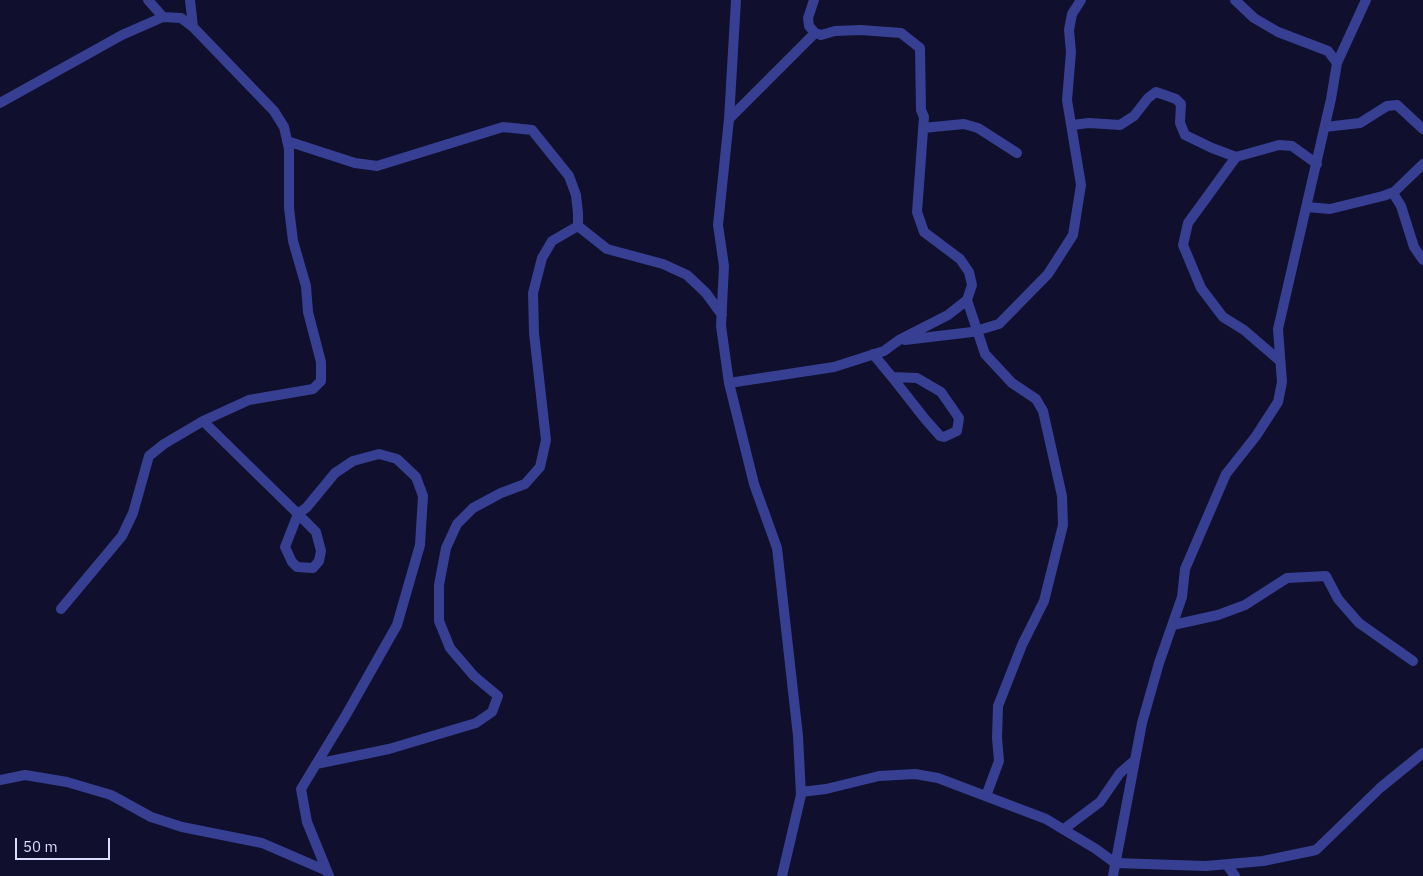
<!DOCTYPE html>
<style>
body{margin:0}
#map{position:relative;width:1423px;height:876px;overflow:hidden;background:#100f2d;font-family:"IBM Plex Sans",sans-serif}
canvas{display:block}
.scale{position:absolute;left:15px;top:838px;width:95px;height:22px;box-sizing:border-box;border:2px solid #dbdcff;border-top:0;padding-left:6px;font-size:15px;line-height:18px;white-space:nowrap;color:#dbdcff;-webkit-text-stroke:4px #100f2d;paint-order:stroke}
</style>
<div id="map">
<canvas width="1423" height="876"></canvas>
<div class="scale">50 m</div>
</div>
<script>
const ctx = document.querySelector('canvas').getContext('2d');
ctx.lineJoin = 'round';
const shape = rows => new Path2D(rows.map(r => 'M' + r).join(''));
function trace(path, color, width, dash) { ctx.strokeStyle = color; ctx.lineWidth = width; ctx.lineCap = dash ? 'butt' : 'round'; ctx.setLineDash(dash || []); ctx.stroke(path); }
trace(shape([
 [148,0,163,17],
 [190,0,193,27],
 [736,0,729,119,718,225,724,266,721,326,729,383,754,484,777,548,798,736,801,795,782,876],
 [1337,63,1366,0],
 [0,103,122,35,163,17,181,18,193,27,274,111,284,127,289,149,289,208,293,241,306,286,308,312,321,362,321,381,313,389,249,400,203,421,164,444,149,456,133,513,122,536,61,609],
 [729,119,815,33],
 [1072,125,1089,123,1120,125,1134,116,1148,98,1156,92,1176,99,1181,104,1180,123,1185,135,1212,148,1236,157,1279,145,1292,146,1317,164],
 [1325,127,1360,123,1387,106,1397,105,1423,129],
 [923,128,964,124,978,128,1017,153],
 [287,141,355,163,377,166,503,127,532,130,569,176,576,195,578,213,578,226,552,241,542,258,533,293,534,333,546,440,540,467,525,484,501,493,473,508,457,524,446,548,439,585,439,621,450,648,474,676,498,696,492,712,476,723,389,749,316,764],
 [1236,157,1188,223,1183,245,1201,288,1223,317,1244,330,1280,361],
 [1393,193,1401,206,1414,247,1423,260],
 [1307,207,1330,209,1383,196,1394,192,1423,164],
 [578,226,607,249,663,264,687,275,706,293,722,315],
 [967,300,985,354,1012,383,1036,399,1043,411,1062,496,1063,525,1044,601,1022,645,998,706,997,738,999,761,986,796],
 [905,340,972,332,999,324,1048,274,1073,235,1081,185,1067,100,1071,52,1069,30,1072,14,1081,0],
 [873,354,892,377,925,419,940,436,944,437,957,431,959,418,941,392,917,378,892,377],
 [729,383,834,367,884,351,899,340,948,315,967,300,972,285,969,272,960,259,924,232,917,212,924,117,921,110,920,48,901,33,861,30,835,31,821,35,815,33,809,26,808,18,814,0],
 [203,421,298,514,316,532,321,551,319,561,313,568,297,567,292,562,285,547,298,514,307,507,335,473,353,461,379,454,397,459,416,477,423,496,420,545,397,625,346,715,301,789,307,822,329,876],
 [1173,625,1218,615,1245,605,1287,578,1326,576,1338,599,1359,623,1413,661],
 [0,780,25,775,67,782,111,795,151,817,182,827,262,843,327,871],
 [801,792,826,789,879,776,915,774,938,778,1046,819,1096,849,1115,863,1206,866,1263,861,1316,850,1380,788,1423,753],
 [1064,829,1100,802,1120,773,1135,760],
 [1227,865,1235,876],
 [1113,876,1142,723,1159,663,1182,597,1185,569,1226,474,1256,436,1278,402,1282,382,1278,329,1331,99,1337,63,1328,51,1278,32,1254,18,1235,0]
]), '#363f91', 10);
</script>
